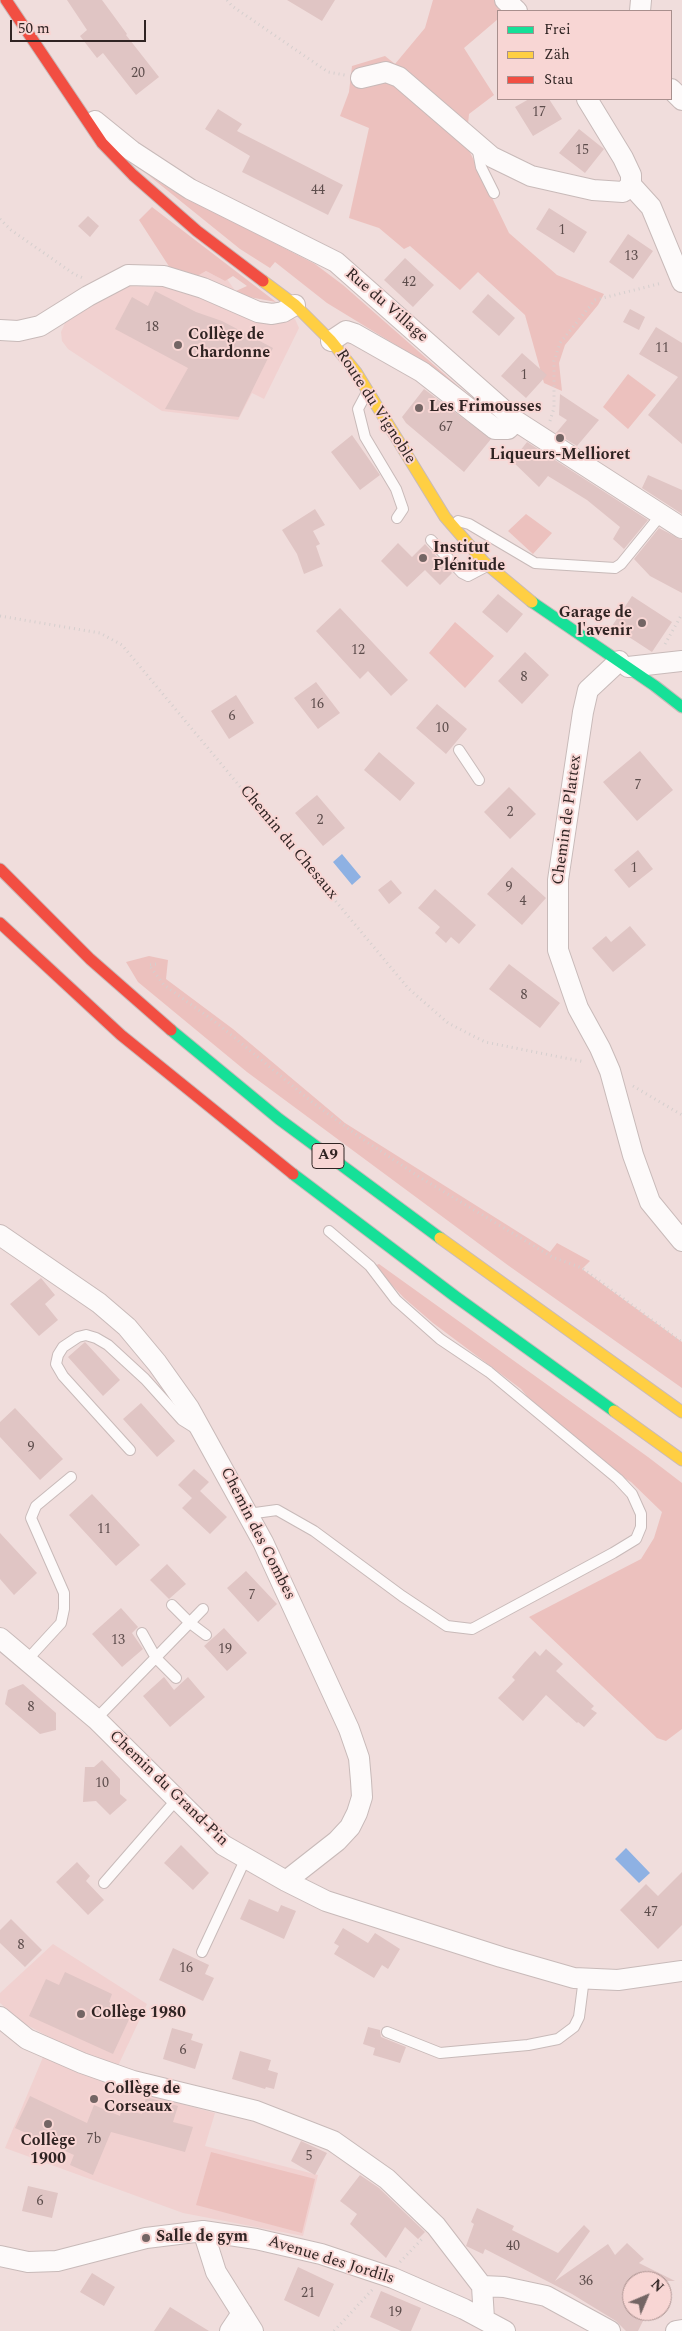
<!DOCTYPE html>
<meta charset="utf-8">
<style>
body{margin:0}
#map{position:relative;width:682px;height:2331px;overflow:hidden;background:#f0dddc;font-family:Spectral,serif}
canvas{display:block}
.legend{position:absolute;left:497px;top:10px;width:175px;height:90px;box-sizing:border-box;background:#f8d6d4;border:1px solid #a88f8d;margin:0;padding:6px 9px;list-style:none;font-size:15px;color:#302423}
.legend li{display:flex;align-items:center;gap:10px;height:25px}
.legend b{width:25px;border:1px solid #a88f8d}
.north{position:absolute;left:622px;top:2271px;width:50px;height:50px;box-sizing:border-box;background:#f8d6d4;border:1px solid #a88f8d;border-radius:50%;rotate:45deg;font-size:14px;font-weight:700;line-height:20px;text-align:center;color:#302423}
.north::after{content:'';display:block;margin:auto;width:18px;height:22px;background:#736564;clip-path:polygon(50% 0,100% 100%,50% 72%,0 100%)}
.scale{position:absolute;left:10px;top:20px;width:136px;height:22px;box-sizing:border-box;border:2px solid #302423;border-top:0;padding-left:6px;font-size:15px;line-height:18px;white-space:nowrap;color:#302423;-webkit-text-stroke:4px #f8d6d4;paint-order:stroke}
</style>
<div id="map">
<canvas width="682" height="2331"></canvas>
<ul class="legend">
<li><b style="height:6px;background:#16e098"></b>Frei</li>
<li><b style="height:6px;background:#ffcf43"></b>Zäh</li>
<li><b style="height:6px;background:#f24e42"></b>Stau</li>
</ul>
<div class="north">N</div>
<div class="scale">50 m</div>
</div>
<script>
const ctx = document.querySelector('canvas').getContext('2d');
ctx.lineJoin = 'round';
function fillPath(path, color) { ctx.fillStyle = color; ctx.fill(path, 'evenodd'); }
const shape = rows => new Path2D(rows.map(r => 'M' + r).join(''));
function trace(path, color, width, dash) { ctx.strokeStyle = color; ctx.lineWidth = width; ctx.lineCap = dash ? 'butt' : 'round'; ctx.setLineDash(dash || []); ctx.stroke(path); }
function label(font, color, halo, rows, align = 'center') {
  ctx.font = font + ' Spectral,serif'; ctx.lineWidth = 4; ctx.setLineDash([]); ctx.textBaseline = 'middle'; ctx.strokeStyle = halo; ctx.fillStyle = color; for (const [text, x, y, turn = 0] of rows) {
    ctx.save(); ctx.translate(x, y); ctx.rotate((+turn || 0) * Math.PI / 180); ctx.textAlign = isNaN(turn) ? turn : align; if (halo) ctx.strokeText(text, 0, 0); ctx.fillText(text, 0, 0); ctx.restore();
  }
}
fillPath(shape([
 [177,269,194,278,206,271,225,281,227,279,238,295,295,319,299,328,264,399,252,393,238,420,162,411,68,349,62,341,61,332,65,323,117,289,130,286,155,287,164,272],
 [53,1944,147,2004,109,2085,215,2113,205,2146,318,2175,303,2236,183,2213,5,2148,51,2038,25,2024,0,2003,0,1993]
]), '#f1d1d0');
fillPath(shape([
 [433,0,498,0,507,11,498,11,498,19,464,48,494,95,469,114,466,144,509,233,557,275,604,294,598,305,565,345,559,363,562,391,544,383,525,315,478,272,460,290,410,246,404,249,379,228,349,218,369,128,340,116,349,92,352,66,385,56,395,64,425,28],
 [147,174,175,192,315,264,343,285,459,387,458,389,409,353,327,303,275,262,270,268,240,249],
 [152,207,276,302,238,295,236,291,247,286,233,276,225,281,206,271,194,278,178,269,172,271,139,220],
 [628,374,656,395,628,429,603,407],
 [526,514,552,533,533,554,508,531],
 [455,622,494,656,465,688,429,653],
 [149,956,168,960,166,979,233,1029,345,1123,550,1252,557,1243,590,1261,582,1269,682,1342,682,1388,509,1266,247,1072,138,982,126,962],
 [379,1264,648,1457,682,1483,682,1729,666,1741,657,1738,529,1617,641,1559,654,1538,662,1512,631,1482,618,1474,536,1407,521,1389,433,1323,404,1298,374,1266],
 [211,2152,315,2179,302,2233,196,2205]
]), '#ecc1be');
fillPath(shape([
 [342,854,361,877,352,885,333,862],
 [626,1848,650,1873,639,1883,615,1859]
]), '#8eb1e3');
fillPath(shape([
 [67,0,102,0,127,34,126,35,159,77,136,95,103,53,97,58,80,36,87,30],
 [287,0,335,0,322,21],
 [529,99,549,99,562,119,533,136,515,107],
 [218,109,242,124,237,131,343,185,328,215,242,172,250,156,205,129],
 [579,129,604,149,585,173,559,153],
 [549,208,587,232,574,253,536,229],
 [88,216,99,226,90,237,78,226],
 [628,234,653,251,633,279,609,262],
 [405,258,434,285,413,307,384,280],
 [155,291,196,312,222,321,273,348,239,417,165,409,188,368,115,329,132,297,148,306],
 [488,294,515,318,499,336,472,312],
 [630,309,645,317,639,330,623,322],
 [656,327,682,343,682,444,648,415,678,377,639,354],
 [522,353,547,375,526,398,501,376],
 [424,389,491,439,464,472,406,423,402,417],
 [560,394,599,420,577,446,556,433,567,420,559,415],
 [352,435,380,475,360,490,331,452],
 [527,442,648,520,624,549,613,539,620,527,587,500,548,476,539,487,512,461],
 [648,475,682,490,682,514,642,488],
 [315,509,325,525,313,531,320,544,316,546,323,566,304,574,297,554,282,530],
 [659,528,682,540,682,593,650,576,634,559],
 [398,543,412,557,425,544,452,573,440,585,425,570,407,587,381,561],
 [498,594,523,614,507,633,482,612],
 [632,596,672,622,652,652,612,626],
 [340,608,408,680,391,696,368,671,360,679,316,631],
 [525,652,549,675,522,704,498,681],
 [316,682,340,713,318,729,294,698],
 [236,695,254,723,229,739,211,711],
 [437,704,467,729,446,754,416,728],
 [640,751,673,790,637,821,603,782],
 [379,752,415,783,400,801,364,770],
 [509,787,536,814,510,839,484,812],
 [317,795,345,828,323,846,295,813],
 [638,850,653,869,629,888,614,870],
 [512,867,546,898,522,925,487,894],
 [391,880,402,893,389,904,378,890],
 [435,889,476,925,459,944,451,937,446,943,435,933,440,927,418,908],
 [630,926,646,945,613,972,592,948,606,936,611,942],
 [509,964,560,1003,540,1028,489,989],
 [41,1278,55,1295,45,1304,58,1320,39,1336,10,1304],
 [85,1342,120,1380,103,1396,68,1357],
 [141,1403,175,1441,157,1457,123,1419],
 [15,1408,63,1459,40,1480,0,1437,0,1422],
 [194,1469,209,1482,200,1491,227,1517,210,1534,182,1508,192,1498,178,1485],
 [92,1494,140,1545,116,1566,69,1515],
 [0,1533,37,1573,14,1595,0,1579],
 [167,1564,186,1584,169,1599,150,1580],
 [246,1571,277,1604,258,1622,227,1588],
 [121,1608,138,1627,132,1633,143,1649,122,1667,92,1634],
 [224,1628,247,1653,227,1671,204,1646],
 [546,1649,563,1664,556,1671,594,1706,591,1709,597,1713,584,1727,578,1722,577,1723,546,1695,523,1721,498,1698,515,1680,512,1677,524,1663,535,1651,540,1656],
 [164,1677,174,1690,188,1677,205,1697,170,1727,143,1696],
 [23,1684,56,1713,56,1730,40,1734,5,1704,8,1690],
 [102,1760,120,1779,120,1794,127,1800,110,1815,96,1801,83,1802,85,1767,94,1767],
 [181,1845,209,1873,193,1890,164,1863],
 [77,1862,90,1876,86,1881,104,1900,88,1915,56,1882],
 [682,1872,682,1925,658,1949,620,1910,646,1884,658,1896],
 [249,1899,278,1912,281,1905,296,1911,284,1939,240,1919],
 [11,1919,42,1950,25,1967,0,1943,0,1930],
 [343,1928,368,1943,375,1933,400,1949,388,1969,382,1965,374,1978,334,1954,339,1946,334,1943],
 [173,1948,209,1965,205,1974,214,1978,203,2001,159,1980],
 [65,1972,112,1994,109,2002,132,2013,113,2054,29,2016,46,1979,59,1985],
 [368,2027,380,2030,381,2037,406,2047,400,2063,373,2055,375,2048,363,2044],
 [172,2028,193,2034,191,2040,203,2044,195,2069,163,2059],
 [240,2051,271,2060,268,2070,278,2073,274,2089,266,2087,265,2089,232,2079],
 [30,2096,87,2123,94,2105,120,2116,122,2109,142,2114,146,2097,178,2106,173,2122,193,2127,185,2152,111,2132,93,2175,70,2165,74,2155,15,2128],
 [301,2141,327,2153,315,2175,291,2161],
 [360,2175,379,2188,425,2232,418,2239,405,2227,386,2258,350,2224,357,2214,340,2201],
 [28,2186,58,2193,52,2218,22,2211],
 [477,2208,514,2226,512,2230,558,2253,584,2225,590,2231,555,2281,608,2244,615,2255,627,2243,644,2259,639,2263,675,2281,632,2281,632,2311,648,2311,638,2331,626,2331,616,2321,572,2294,485,2249,483,2254,466,2246,474,2224,471,2222],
 [298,2267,334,2284,319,2317,284,2300],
 [92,2273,115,2287,104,2306,80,2292],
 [381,2291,421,2308,411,2331,401,2331,370,2317],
 [170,2307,209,2331,154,2331]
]), '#e0c5c4');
const lane = shape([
 [477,146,481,167,494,193],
 [366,394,358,409,365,437,396,489,403,509,397,518],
 [458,521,469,524,535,563,615,568,621,564,660,516],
 [431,540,462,573,468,576,487,566],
 [459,750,479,780],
 [130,1450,63,1376,56,1364,58,1355,63,1347,78,1337,86,1335,96,1338,108,1345,145,1379,182,1420,198,1430],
 [248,1514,277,1510,314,1531,402,1596,447,1626,472,1629,613,1553,636,1539,641,1527,641,1514,632,1494,618,1479,489,1372,440,1339,396,1300,370,1266,329,1231],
 [172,1605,190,1623,206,1635],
 [142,1633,156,1658,176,1678],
 [27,1660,61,1623,64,1609,64,1593,31,1518,36,1506,71,1477],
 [96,1719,203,1609],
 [104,1883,177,1799],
 [202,1952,245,1860],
 [387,2032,440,2053,528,2045,558,2039,574,2027,579,2017,584,1978]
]);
const street = shape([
 [505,0,517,11],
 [640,11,641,0],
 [361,78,386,72,399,77,492,157,531,176,593,190,623,192,631,185],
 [671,89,682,100],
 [587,99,623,158,631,175,631,185,651,207,682,282],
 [95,121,132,151,190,189,336,262,516,421,682,528],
 [0,330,18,331,40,326,88,296,128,275,164,276,203,288,258,312,272,314,283,312,295,305],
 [331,341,346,331,355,334,422,372,495,429,508,429,516,421],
 [619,661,588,690,583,712,558,880,558,950,578,1008,600,1048,610,1071,633,1155,650,1202,682,1241],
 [628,667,682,661],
 [0,1235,99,1303,127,1327,157,1363,189,1408,263,1542,349,1729,359,1758,361,1781,362,1797,357,1813,350,1827,337,1841,286,1881],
 [0,1638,96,1719,223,1845,286,1881,326,1901,501,1957,574,1978,618,1980,682,1971],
 [0,2017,27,2039,82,2063,133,2081,256,2111,333,2141,387,2179,436,2226,482,2286,484,2319],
 [203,2231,216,2272,253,2331],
 [0,2256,28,2262,57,2261,146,2238,203,2231,256,2239,321,2254,393,2278,464,2309,505,2331],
 [482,2286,504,2287,546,2296,610,2331],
 [230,2331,242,2313],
 [676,2331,682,2330]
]);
const fast = shape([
 [532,602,655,686,682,707],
 [171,1030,279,1119,440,1238],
 [293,1174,456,1297,614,1411]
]);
const slow = shape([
 [263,281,295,305,331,341,356,372,445,517,484,562,532,602],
 [440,1238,682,1412],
 [614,1411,682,1460]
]);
const jam = shape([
 [6,0,102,143,133,175,197,231,263,281],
 [0,869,90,959,171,1030],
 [0,923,121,1035,293,1174]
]);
trace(lane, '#c8bab9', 12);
trace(street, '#c8bab9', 22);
trace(fast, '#c8bab9', 13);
trace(slow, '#c8bab9', 13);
trace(jam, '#c8bab9', 13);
trace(shape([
 [227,0,232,6,328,72,345,75],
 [0,219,11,230,74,274,83,278],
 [550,421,554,408,554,361,560,343,595,300,662,283],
 [0,616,100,633,122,645,408,988,448,1023,485,1042,585,1062],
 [665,644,682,614],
 [156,964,149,965,164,985,218,1024,312,1102,361,1138,421,1178,552,1257,582,1268,682,1342],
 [633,1086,682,1115],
 [400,2262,423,2238],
 [334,2331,373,2289]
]), '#d5cfce', 3, [1, 4]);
trace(lane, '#fdfafa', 10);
trace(street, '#fdfafa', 20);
trace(fast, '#16e098', 11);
trace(slow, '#ffcf43', 11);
trace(jam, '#f24e42', 11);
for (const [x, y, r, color] of [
 [178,345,5,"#736564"],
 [419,408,5,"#736564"],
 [560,438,5,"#736564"],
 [423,558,5,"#736564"],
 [642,623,5,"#736564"],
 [81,2014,5,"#736564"],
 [94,2099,5,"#736564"],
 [48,2124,5,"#736564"],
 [146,2238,5,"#736564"]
]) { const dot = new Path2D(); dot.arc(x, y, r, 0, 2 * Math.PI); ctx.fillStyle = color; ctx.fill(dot); trace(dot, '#f8d6d4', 2); }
label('14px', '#5d4d4c', null, [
 ["20",138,74],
 ["17",539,113],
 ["15",582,151],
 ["44",318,191],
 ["1",562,231],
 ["13",631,257],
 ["42",409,283],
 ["18",152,328],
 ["11",662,349],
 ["1",524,376],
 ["67",446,428],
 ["12",358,651],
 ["8",524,678],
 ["16",317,705],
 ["6",232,717],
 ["10",442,729],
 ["7",638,786],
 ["2",510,813],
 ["2",320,821],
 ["1",634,869],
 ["9",509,888],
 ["4",523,902],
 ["8",524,996],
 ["9",31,1448],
 ["11",104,1530],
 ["7",252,1596],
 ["13",118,1641],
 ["19",225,1650],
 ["8",31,1708],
 ["10",102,1784],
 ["47",651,1913],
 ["8",21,1946],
 ["16",186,1969],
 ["6",183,2051],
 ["7b",94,2140],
 ["5",309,2157],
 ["6",40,2202],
 ["40",513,2247],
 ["36",586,2282],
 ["21",308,2294],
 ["19",395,2313]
]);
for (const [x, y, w] of [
 [328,1156,32]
]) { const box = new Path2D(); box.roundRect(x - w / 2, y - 12.5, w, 25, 4); ctx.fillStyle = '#f8d6d4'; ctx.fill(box); trace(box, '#302423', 1); }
label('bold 15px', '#302423', null, [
 ["A9",328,1156]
]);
label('16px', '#302423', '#f8d6d4', [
 ["Rue du Village",386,306,41],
 ["Route du Vignoble",375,407,57],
 ["Chemin de Plattex",568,820,-82],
 ["Chemin du Chesaux",288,843,50],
 ["Chemin des Combes",257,1534,63],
 ["Chemin du Grand-Pin",168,1789,44],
 ["Avenue des Jordils",331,2261,17]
]);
label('bold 16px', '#302423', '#f8d6d4', [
 ["Collège de",188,336],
 ["Chardonne",188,354],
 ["Les Frimousses",429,408],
 ["Liqueurs-Mellioret",560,456,"center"],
 ["Institut",433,549],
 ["Plénitude",433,567],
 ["Garage de",632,614,"right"],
 ["l'avenir",632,632,"right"],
 ["Collège 1980",91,2014],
 ["Collège de",104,2090],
 ["Corseaux",104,2108],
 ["Collège",48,2142,"center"],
 ["1900",48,2160,"center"],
 ["Salle de gym",156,2238]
], 'left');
</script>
